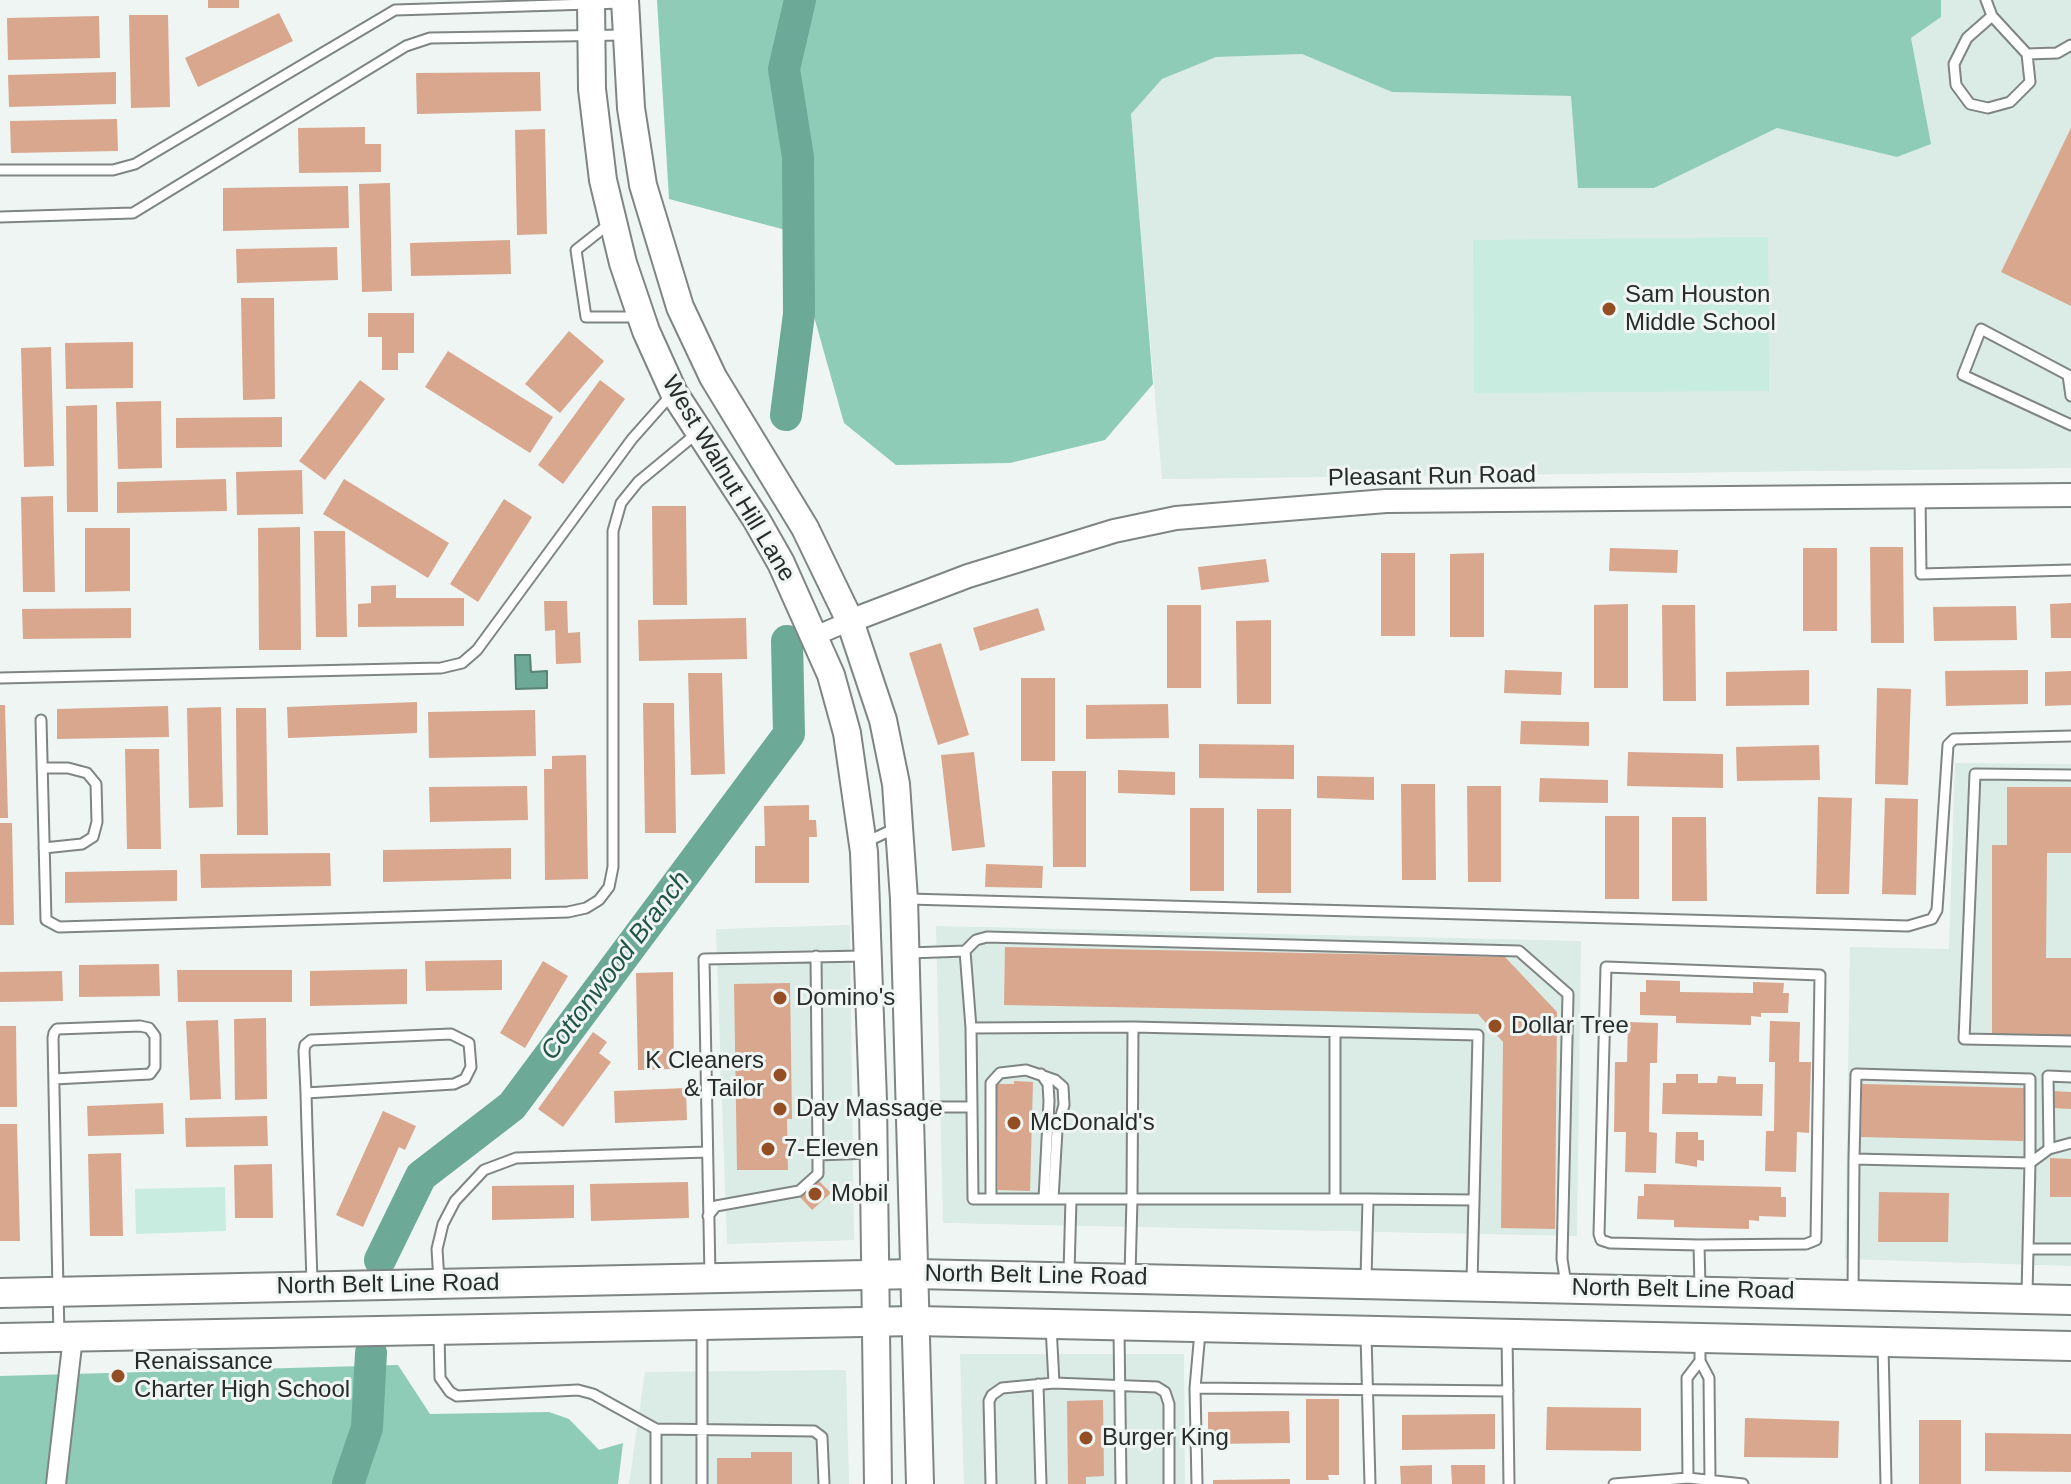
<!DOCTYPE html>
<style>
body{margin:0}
canvas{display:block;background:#eef5f3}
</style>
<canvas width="2071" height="1484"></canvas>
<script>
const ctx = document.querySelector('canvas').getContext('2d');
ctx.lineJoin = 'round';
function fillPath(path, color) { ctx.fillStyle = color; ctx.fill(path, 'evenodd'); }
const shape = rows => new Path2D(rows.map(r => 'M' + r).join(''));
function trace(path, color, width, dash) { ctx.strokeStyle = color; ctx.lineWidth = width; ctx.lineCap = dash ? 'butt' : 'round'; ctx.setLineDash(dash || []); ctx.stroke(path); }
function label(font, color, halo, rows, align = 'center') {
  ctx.font = font + ' Helvetica,sans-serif'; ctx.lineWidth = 6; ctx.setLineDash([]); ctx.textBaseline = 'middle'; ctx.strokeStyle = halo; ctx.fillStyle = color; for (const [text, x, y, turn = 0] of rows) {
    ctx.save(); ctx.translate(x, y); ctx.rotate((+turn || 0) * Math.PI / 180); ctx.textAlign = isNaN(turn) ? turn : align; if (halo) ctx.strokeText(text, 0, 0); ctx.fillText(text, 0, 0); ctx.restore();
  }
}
fillPath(shape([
 [1941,0,2071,0,2071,468,1162,479,1131,114,1162,79,1216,57,1302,54,1392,92,1571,96,1654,188,1777,128,1897,157,1930,144,1911,38,1941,17],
 [1955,763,2071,764,2071,1266,1845,1259,1850,947,1949,949],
 [850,925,854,1240,727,1244,716,929],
 [936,926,1581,941,1577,1236,943,1223],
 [960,1354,1184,1354,1185,1484,964,1484],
 [846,1370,849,1484,629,1484,645,1372]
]), '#dbebe5');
fillPath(shape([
 [1768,237,1769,391,1474,393,1473,240],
 [225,1187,226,1231,136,1234,135,1189]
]), '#c8ede0');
fillPath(shape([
 [657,0,1941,0,1941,17,1911,38,1931,144,1897,157,1777,128,1654,188,1578,188,1571,96,1392,92,1302,54,1216,57,1162,79,1131,114,1153,384,1105,440,1010,463,896,465,844,423,813,313,797,233,669,199],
 [398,1365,430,1414,549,1412,569,1419,599,1450,623,1443,618,1484,0,1484,0,1376]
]), '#8eccb8');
const water = shape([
 [515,655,530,655,531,672,547,671,547,688,516,689,515,655]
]);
fillPath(water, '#6ca996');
trace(water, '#588376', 2);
trace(shape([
 [786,415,799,314,798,157,784,69,800,0],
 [380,1260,421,1176,512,1106,789,734,787,641],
 [348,1484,367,1428,371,1353]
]), '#6ca996', 32);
fillPath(shape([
 [208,0,239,0,239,8,208,8],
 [279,13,293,41,198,87,185,58],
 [129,15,168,15,170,107,131,108],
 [99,16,100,58,8,60,7,18],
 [116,72,116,104,9,107,8,75],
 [540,72,541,111,417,114,416,73],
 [117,119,118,151,11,153,10,121],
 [365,127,365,144,381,144,381,172,299,173,298,128],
 [2071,128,2071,306,2001,272],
 [545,129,547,234,517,235,515,130],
 [390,183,392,291,362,292,359,184],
 [348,186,349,228,223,231,223,188],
 [510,240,511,274,411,276,410,243],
 [337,247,338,280,237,283,236,249],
 [241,298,274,298,275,399,243,400],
 [368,313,414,313,414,353,398,353,398,370,382,370,382,337,368,337],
 [569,331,604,361,560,413,525,384],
 [133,342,133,388,66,389,65,343],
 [51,347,54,466,24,467,21,348],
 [448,351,553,417,530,453,425,387],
 [360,380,385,399,325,480,299,461],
 [600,380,625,399,563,484,538,465],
 [161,401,162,468,118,469,116,402],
 [97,405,98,512,67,512,66,406],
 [282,417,282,447,176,448,176,418],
 [302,470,303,514,237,515,236,472],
 [226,479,227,511,117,513,117,482],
 [344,479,449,543,428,578,323,514],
 [53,496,55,592,23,592,21,497],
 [504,499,532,517,478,602,450,584],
 [652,506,686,506,687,605,653,605],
 [300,527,301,650,259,650,258,528],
 [85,528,130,528,130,591,85,592],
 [314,531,345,531,347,637,316,637],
 [1870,547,1903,547,1904,643,1871,643],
 [1610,548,1678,550,1677,573,1609,571],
 [1803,548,1837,548,1837,631,1803,631],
 [1381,553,1415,553,1415,636,1381,636],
 [1484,553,1484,637,1450,637,1450,554],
 [1266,559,1269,582,1201,590,1198,567],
 [396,585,396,598,464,598,464,626,358,627,358,604,371,603,371,586],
 [544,601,567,601,568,633,580,632,581,663,556,664,555,630,545,631],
 [2071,603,2071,638,2051,638,2050,604],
 [1628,604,1628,688,1594,688,1594,605],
 [1167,605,1201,605,1201,688,1167,688],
 [1662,605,1695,605,1696,701,1663,701],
 [2016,606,2017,640,1934,641,1933,607],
 [131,608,131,638,23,639,22,609],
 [1038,608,1045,630,980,651,973,628],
 [746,618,747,659,639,661,638,620],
 [1271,620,1271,704,1237,704,1236,621],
 [941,643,969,735,938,745,909,653],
 [1505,670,1562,672,1561,695,1504,693],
 [1809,670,1809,705,1726,706,1726,672],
 [2028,670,2028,704,1946,706,1945,671],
 [2071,671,2071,705,2045,706,2045,672],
 [688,673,722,673,725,774,691,775],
 [1021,678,1055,678,1055,761,1021,761],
 [1877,688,1911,689,1908,785,1875,784],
 [417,702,417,733,288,738,287,707],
 [643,703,674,703,676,833,645,833],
 [1168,704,1169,738,1086,739,1086,705],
 [0,705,5,705,8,818,0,818],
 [168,706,169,737,57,739,57,709],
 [221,707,223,807,189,808,187,708],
 [236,708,266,708,268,835,237,835],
 [535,710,536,756,429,758,428,712],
 [1521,721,1589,722,1589,746,1520,744],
 [1199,744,1294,745,1294,779,1199,778],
 [1819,745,1820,780,1737,781,1736,747],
 [125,749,159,749,161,849,127,849],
 [974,752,985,847,952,851,941,755],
 [1628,752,1723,754,1723,788,1627,786],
 [586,755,588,879,545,880,544,769,552,769,552,756],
 [1118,770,1175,772,1175,795,1118,793],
 [1052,771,1086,771,1086,867,1053,867],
 [1317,776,1374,777,1374,800,1317,798],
 [1540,778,1608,780,1608,803,1539,802],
 [1401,784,1435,784,1436,880,1402,880],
 [527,786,528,820,430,822,429,787],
 [1467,786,1501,786,1501,882,1468,882],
 [2007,787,2071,787,2071,853,2047,853,2046,958,2071,958,2071,1038,1992,1038,1992,845,2007,845],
 [1818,797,1852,798,1849,894,1816,894],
 [1885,798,1918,799,1916,895,1882,894],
 [809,805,809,820,816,820,817,837,809,837,809,883,755,883,755,846,765,846,764,806],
 [1190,808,1224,808,1224,891,1190,891],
 [1257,809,1291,809,1291,893,1257,893],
 [1605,816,1639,816,1639,899,1605,899],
 [1672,817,1706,817,1707,901,1672,901],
 [0,823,12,823,14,925,0,925],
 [511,848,511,879,383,882,383,850],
 [330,853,331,886,201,888,200,854],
 [986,864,1043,866,1042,888,985,887],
 [177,870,177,901,65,903,65,872],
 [1005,947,1505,957,1557,1012,1555,1229,1501,1228,1503,1042,1478,1014,1004,1005],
 [502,960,502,990,426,991,425,961],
 [543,961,568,976,525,1048,500,1033],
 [159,964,160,996,79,997,79,965],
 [407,969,407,1004,310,1006,310,971],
 [177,970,292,970,292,1002,178,1002],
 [62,971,63,1001,0,1002,0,972],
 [673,972,674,1069,638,1070,636,973],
 [1646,980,1680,981,1680,992,1753,993,1753,982,1784,983,1783,993,1789,993,1788,1013,1761,1013,1761,1017,1751,1016,1751,1025,1676,1023,1676,1016,1640,1015,1640,992,1646,992],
 [790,983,792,1119,787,1119,788,1170,737,1170,734,984],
 [266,1018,267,1099,235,1100,234,1019],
 [218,1020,221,1099,190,1100,186,1021],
 [1770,1021,1800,1022,1799,1062,1811,1062,1809,1133,1797,1132,1796,1172,1765,1171,1766,1131,1774,1131,1775,1062,1769,1062],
 [1628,1022,1658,1023,1657,1063,1650,1063,1649,1132,1657,1133,1656,1173,1625,1172,1626,1132,1614,1132,1615,1062,1627,1062],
 [0,1026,16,1026,17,1107,0,1107],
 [593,1032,607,1042,599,1053,611,1062,563,1127,538,1109],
 [1676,1074,1698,1074,1698,1083,1717,1083,1718,1076,1736,1077,1736,1084,1763,1084,1762,1116,1662,1114,1663,1083,1676,1083],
 [1014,1081,1033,1082,1030,1191,998,1190,997,1084,1014,1084],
 [1862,1084,2024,1088,2023,1141,1861,1137],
 [686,1088,687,1120,615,1123,614,1091],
 [2052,1091,2071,1092,2071,1109,2052,1108],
 [163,1103,164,1134,88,1136,87,1106],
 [383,1111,416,1126,405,1150,399,1147,363,1227,336,1215],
 [267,1116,268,1146,186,1147,185,1118],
 [0,1124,17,1124,20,1241,0,1241],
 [1676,1132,1698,1132,1698,1140,1704,1140,1704,1161,1697,1160,1697,1167,1675,1163],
 [121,1153,123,1236,90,1236,88,1154],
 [2050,1158,2071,1159,2071,1197,2050,1197],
 [272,1164,273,1218,235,1218,234,1165],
 [817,1179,831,1193,812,1210,799,1196],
 [688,1182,689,1218,591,1221,590,1184],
 [1644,1184,1781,1187,1781,1197,1786,1197,1786,1217,1759,1216,1759,1221,1749,1220,1749,1229,1674,1227,1674,1220,1637,1219,1638,1196,1644,1196],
 [574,1185,574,1218,492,1220,492,1186],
 [1879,1192,1949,1193,1948,1242,1878,1242],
 [1306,1399,1339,1399,1339,1475,1328,1475,1329,1480,1306,1480],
 [1103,1400,1104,1476,1086,1477,1086,1484,1068,1484,1067,1401],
 [1547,1407,1641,1408,1641,1451,1546,1450],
 [1289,1411,1290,1443,1208,1444,1208,1412],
 [1495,1414,1495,1449,1402,1450,1402,1415],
 [1745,1418,1839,1421,1838,1458,1744,1457],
 [1919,1420,1961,1420,1961,1484,1919,1484],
 [1985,1433,2071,1434,2071,1472,1985,1471],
 [751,1452,792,1452,792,1484,717,1484,717,1458,751,1458],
 [1432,1465,1432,1484,1401,1484,1400,1466],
 [1451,1465,1485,1465,1485,1484,1452,1484],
 [1290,1479,1290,1484,1213,1484,1213,1480]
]), '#d9a78d');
const service = shape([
 [1986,0,1992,16,2027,54,2030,82,2010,102,1988,108,1970,104,1956,85,1954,64,1967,38,1992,16],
 [2027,54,2057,53,2071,45],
 [0,170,113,170,135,164,395,10,622,3],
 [0,217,133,213,406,46,430,38,624,35],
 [609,224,576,250,586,317,638,317],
 [2071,396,2068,375,1981,329,1963,375,2071,425],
 [1920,496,1921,574,2071,570],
 [0,678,441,668,462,663,477,650,632,439,672,394],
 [41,720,46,920,59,927,568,912,586,908,599,900,609,887,613,867,613,531,621,503,638,482,696,434],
 [42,768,68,768,87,773,96,784,97,822,93,837,82,844,44,848],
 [2071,775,1975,774,1964,1039,2071,1041],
 [866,842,896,828],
 [908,899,1908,926,1932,919,1937,910,1948,745,1954,739,2071,736],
 [965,951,976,940,987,937,1519,951,1568,994,1562,1259,1566,1284],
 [909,953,965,951,971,1028,972,1107,911,1107],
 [816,956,818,1155],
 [1133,1027,1478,1035,1474,1200,1368,1199],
 [971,1028,1133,1027,1132,1199,1368,1199,1366,1279],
 [1041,1074,1048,1084,1049,1101,1044,1199],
 [54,1079,150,1074,155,1067,155,1036,149,1028,140,1026,57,1029,54,1033,53,1038,58,1291,59,1335],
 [306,1093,454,1084,465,1079,471,1067,469,1043,451,1034,311,1040,305,1045,304,1051,306,1093,307,1129,311,1251,312,1282],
 [972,1107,973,1199,1071,1199],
 [2049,1149,2048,1076,2071,1077],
 [1854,1159,1856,1074,2030,1079,2030,1163],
 [2030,1163,2049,1149,2071,1143],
 [991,1199,991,1083,1000,1073,1026,1070,1055,1080,1063,1087,1064,1105,1057,1130,1053,1199],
 [1335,1199,1335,1032],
 [708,1216,716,1206,799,1191,818,1174,818,1155,870,1153],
 [1699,1245,1806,1244,1816,1240,1820,975,1606,967,1599,1234,1601,1240,1610,1243,1699,1245,1700,1287],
 [2028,1249,2071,1249],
 [1069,1272,1071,1199,1132,1199,1130,1275],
 [710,1276,704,959,864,956],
 [439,1281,437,1249,443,1224,455,1201,484,1170,516,1158,707,1152],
 [1472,1282,1474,1200],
 [1853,1293,1854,1159,2030,1163,2027,1294],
 [1051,1326,1054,1383],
 [702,1328,702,1484],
 [1119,1331,1121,1484],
 [439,1335,440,1378,450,1392,457,1396,578,1390,593,1394,656,1429,814,1431,822,1437,824,1484],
 [1366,1335,1370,1484],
 [1507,1335,1509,1484],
 [1700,1340,1700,1361,1709,1378,1710,1479],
 [1883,1345,1886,1484],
 [1038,1384,1041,1484],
 [1195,1388,1508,1391],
 [656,1429,656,1484],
 [1688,1478,1687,1378,1700,1361],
 [991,1484,989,1401,992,1395,1002,1388,1054,1383,1157,1387,1165,1392,1169,1404,1169,1484],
 [1197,1484,1195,1388,1200,1332],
 [1614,1484,1688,1478,1743,1484]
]);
const minor = shape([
 [815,636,850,621],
 [56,1484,73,1337]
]);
const tertiary = shape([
 [850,621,968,576,1114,531,1176,518,1386,501,2071,495]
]);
const secondary = shape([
 [591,0,592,89,603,180,623,263,646,331,674,393,756,519,781,563,831,675,847,733,864,852,873,1101,878,1484],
 [625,0,631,108,643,185,680,307,713,377,805,528,850,621,883,720,896,784,904,899,920,1484]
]);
const primary = shape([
 [0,1293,915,1274,2071,1300],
 [0,1338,916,1321,2071,1346]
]);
trace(service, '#7f8583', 13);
trace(minor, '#7f8583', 22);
trace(tertiary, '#7f8583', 26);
trace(secondary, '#7f8583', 30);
trace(primary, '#7f8583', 32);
trace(service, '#fff', 9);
trace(minor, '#fff', 18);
trace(tertiary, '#fff', 22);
trace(secondary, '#fff', 26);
trace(primary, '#fff', 28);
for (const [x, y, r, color] of [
 [1609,309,8,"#934f23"],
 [780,998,8,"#934f23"],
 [1495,1026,8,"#934f23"],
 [780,1075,8,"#934f23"],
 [780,1109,8,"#934f23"],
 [1014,1123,8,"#934f23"],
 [768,1149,8,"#934f23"],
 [815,1194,8,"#934f23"],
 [118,1376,8,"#934f23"],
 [1086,1438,8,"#934f23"]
]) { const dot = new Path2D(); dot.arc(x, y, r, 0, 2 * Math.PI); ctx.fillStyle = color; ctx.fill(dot); trace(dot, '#eef5f3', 3); }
label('24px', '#282b2a', '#eef5f3', [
 ["Sam Houston",1625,295],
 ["Middle School",1625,323],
 ["Domino's",796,998],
 ["Dollar Tree",1511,1026],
 ["K Cleaners",764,1061,"right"],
 ["& Tailor",764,1089,"right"],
 ["Day Massage",796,1109],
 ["McDonald's",1030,1123],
 ["7-Eleven",784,1149],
 ["Mobil",831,1194],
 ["Renaissance",134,1362],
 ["Charter High School",134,1390],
 ["Burger King",1102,1438]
], 'left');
label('24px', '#282b2a', '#eef5f3', [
 ["Pleasant Run Road",1432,477,-1],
 ["West Walnut Hill Lane",728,479,59],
 ["North Belt Line Road",1036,1276,1],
 ["North Belt Line Road",388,1285,-1],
 ["North Belt Line Road",1683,1290,1]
]);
label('italic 26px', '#215346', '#eef5f3', [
 ["Cottonwood Branch",616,966,-53]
]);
</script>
